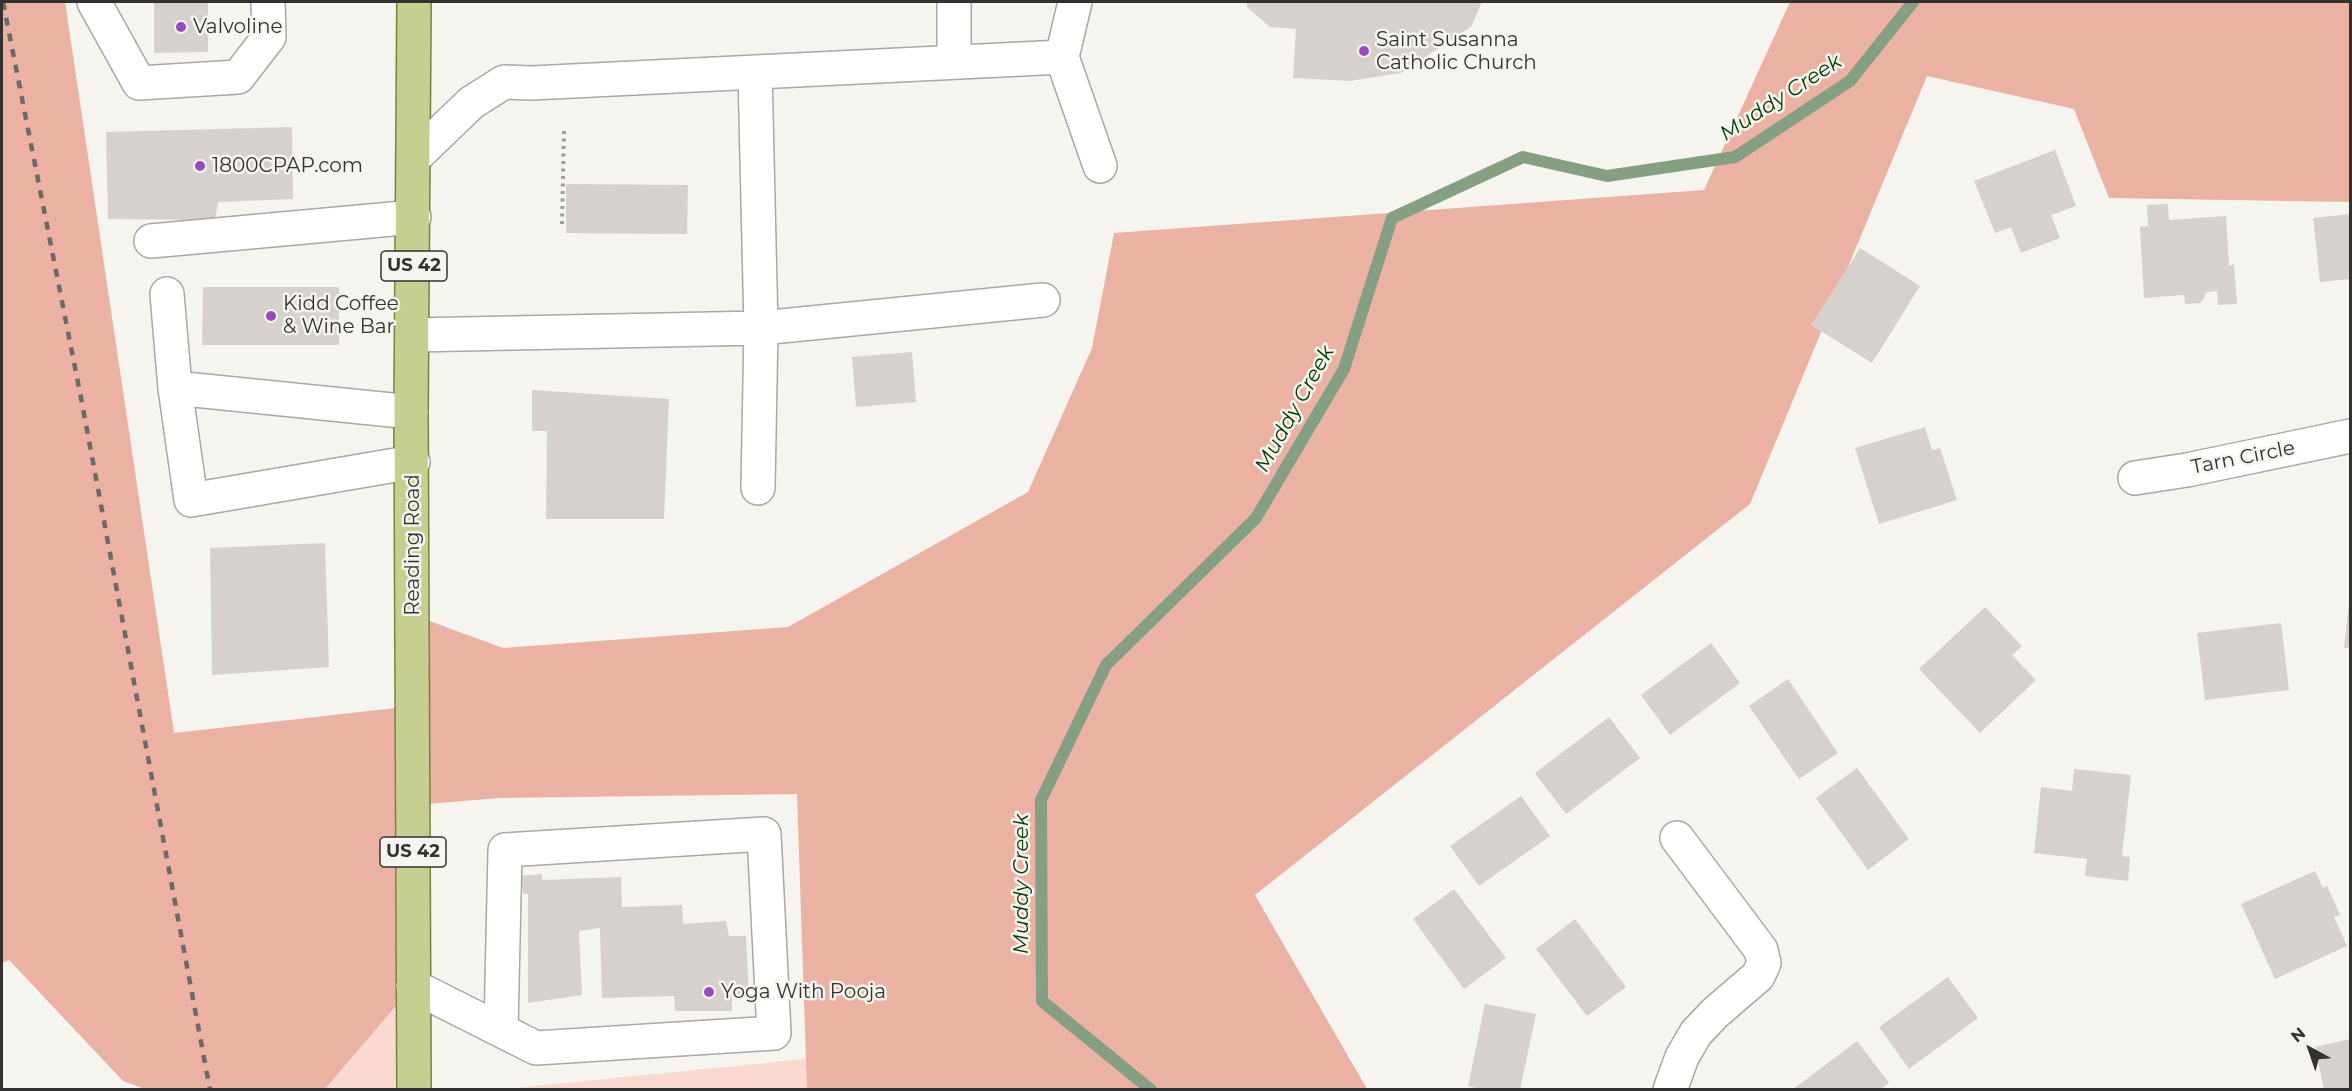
<!DOCTYPE html>
<style>
body{margin:0}
#map{position:relative;width:2352px;height:1091px;overflow:hidden;background:#f6f4ee;font-family:Montserrat,sans-serif}
canvas{display:block}
.frame{position:absolute;inset:0;border:3px solid #333230;pointer-events:none}
.north{position:absolute;left:2280px;top:1019px;width:60px;height:60px;-webkit-text-stroke:4px #f6f4ee;paint-order:stroke;rotate:320deg;font-size:16px;font-weight:700;line-height:24px;text-align:center;color:#333230}
.north::after{content:'';display:block;margin:auto;width:21px;height:27px;background:#333230;clip-path:polygon(50% 0,100% 100%,50% 72%,0 100%)}
</style>
<div id="map">
<canvas width="2352" height="1091"></canvas>
<div class="frame"></div>
<div class="north">N</div>
</div>
<script>
const ctx = document.querySelector('canvas').getContext('2d');
ctx.lineJoin = 'round';
function fillPath(path, color) { ctx.fillStyle = color; ctx.fill(path, 'evenodd'); }
const shape = rows => new Path2D(rows.map(r => 'M' + r).join(''));
function trace(path, color, width, dash) { ctx.strokeStyle = color; ctx.lineWidth = width; ctx.lineCap = dash ? 'butt' : 'round'; ctx.setLineDash(dash || []); ctx.stroke(path); }
function label(font, color, halo, rows, align = 'center') {
  ctx.font = font + ' Montserrat,sans-serif'; ctx.lineWidth = 5; ctx.setLineDash([]); ctx.textBaseline = 'middle'; ctx.strokeStyle = halo; ctx.fillStyle = color; for (const [text, x, y, turn = 0] of rows) {
    ctx.save(); ctx.translate(x, y); ctx.rotate((+turn || 0) * Math.PI / 180); ctx.textAlign = isNaN(turn) ? turn : align; if (halo) ctx.strokeText(text, 0, 0); ctx.fillText(text, 0, 0); ctx.restore();
  }
}
fillPath(shape([
 [413,986,413,1089,325,1089],
 [806,1059,807,1089,505,1089]
]), '#fad9d0');
fillPath(shape([
 [2,2,65,2,174,733,413,706,413,615,503,648,788,627,1028,492,1092,348,1114,233,1704,190,1790,2,2350,2,2350,202,2109,198,2074,109,1927,76,1750,504,1255,895,1367,1089,807,1089,797,794,500,798,414,805,413,986,325,1089,145,1089,123,1081,9,960,2,963]
]), '#ebb2a3');
trace(shape([
 [1151,1090,1042,1001,1041,800,1106,665,1256,518,1344,369,1392,218,1523,157,1607,176,1735,157,1850,81,1913,2]
]), '#849f82', 12);
fillPath(shape([
 [154,2,208,2,208,52,154,53],
 [1247,2,1482,2,1471,27,1401,73,1350,81,1293,78,1296,29,1270,27,1247,7],
 [292,127,293,199,218,202,215,220,108,219,106,132],
 [2055,150,2076,206,2051,215,2060,238,2021,253,2011,227,1995,233,1974,181],
 [566,184,688,185,687,234,566,233],
 [2168,204,2169,220,2226,216,2229,266,2234,264,2237,304,2218,305,2217,291,2207,292,2201,303,2185,304,2184,295,2144,298,2140,227,2148,226,2147,205],
 [2350,214,2350,279,2320,282,2313,218],
 [1860,248,1920,286,1872,363,1811,325],
 [203,287,339,287,339,345,202,345],
 [912,352,916,402,856,407,852,357],
 [532,390,669,399,664,519,546,519,547,431,532,431],
 [1925,427,1932,450,1940,448,1957,500,1879,524,1855,448],
 [325,543,329,667,212,675,210,548],
 [2349,602,2350,602,2350,648,2344,648],
 [1985,607,2022,646,2012,655,2036,680,1980,733,1919,669],
 [2281,623,2289,690,2205,700,2197,633],
 [1711,643,1740,683,1670,735,1641,695],
 [1788,679,1838,753,1799,779,1749,706],
 [1609,717,1640,758,1566,814,1535,773],
 [1857,768,1909,839,1868,870,1816,798],
 [2074,769,2131,775,2122,856,2130,857,2128,881,2085,876,2087,859,2034,853,2041,787,2072,791],
 [1521,796,1550,836,1479,886,1450,846],
 [2315,871,2323,888,2327,886,2340,915,2334,917,2347,946,2275,979,2241,904],
 [542,874,542,880,621,877,622,907,682,905,683,924,726,921,729,936,746,936,749,995,732,995,732,1011,675,1011,674,996,602,998,600,928,579,931,582,995,528,1003,528,894,523,894,521,876],
 [1454,889,1506,958,1464,989,1413,919],
 [1575,919,1626,987,1587,1016,1536,949],
 [1948,977,1978,1018,1909,1069,1879,1027],
 [1485,1004,1536,1014,1520,1090,1483,1090,1468,1086],
 [2350,1039,2350,1090,2324,1090,2315,1047],
 [1857,1041,1889,1083,1880,1090,1792,1090]
]), '#d6d1cd');
const minor = shape([
 [94,2,139,83,238,77,269,37,268,2],
 [954,2,954,62],
 [1075,2,1062,57,1100,166],
 [415,157,471,103,504,82,532,83,1062,57],
 [151,241,414,217],
 [167,294,175,388,191,500,413,462],
 [413,335,761,328,755,72],
 [175,388,411,412],
 [2135,478,2187,470,2350,436],
 [758,488,761,328,1043,300],
 [413,986,536,1048,774,1033,764,834,505,850,501,1030],
 [1670,1090,1682,1057,1696,1033,1715,1013,1758,976,1764,963,1761,950,1677,838]
]);
const major = shape([
 [414,1090,411,412,414,2]
]);
trace(minor, '#aaa8a3', 36);
trace(major, '#7a833e', 36);
trace(shape([
 [562,224,564,130]
]), '#a09e9a', 4, [3, 4.5]);
trace(minor, '#fff', 33);
trace(major, '#c6cf90', 33);
trace(shape([
 [3,2,82,403,210,1090]
]), '#6b6a67', 4.5, [8, 8]);
for (const [x, y, r, color] of [
 [181,27,6,"#974cbd"],
 [1364,51,6,"#974cbd"],
 [200,166,6,"#974cbd"],
 [271,316,6,"#974cbd"],
 [709,992,6,"#974cbd"]
]) { const dot = new Path2D(); dot.arc(x, y, r, 0, 2 * Math.PI); ctx.fillStyle = color; ctx.fill(dot); trace(dot, '#f6f4ee', 2); }
for (const [x, y, w] of [
 [414,266,66],
 [413,852,66]
]) { const box = new Path2D(); box.roundRect(x - w / 2, y - 15, w, 30, 4.5); ctx.fillStyle = '#f6f4ee'; ctx.fill(box); trace(box, '#333230', 1.5); }
label('bold 18px', '#333230', null, [
 ["US 42",414,266],
 ["US 42",413,852]
]);
label('20px', '#333230', '#f6f4ee', [
 ["Valvoline",193,27],
 ["Saint Susanna",1376,40],
 ["Catholic Church",1376,63],
 ["1800CPAP.com",212,166],
 ["Kidd Coffee",283,304],
 ["& Wine Bar",283,327],
 ["Yoga With Pooja",721,992]
], 'left');
label('20px', '#333230', '#f6f4ee', [
 ["Tarn Circle",2243,458,-11],
 ["Reading Road",413,545,-90]
]);
label('italic 21px', '#003b05', '#f6f4ee', [
 ["Muddy Creek",1781,98,-33],
 ["Muddy Creek",1295,409,-61],
 ["Muddy Creek",1022,884,-90]
]);
</script>
